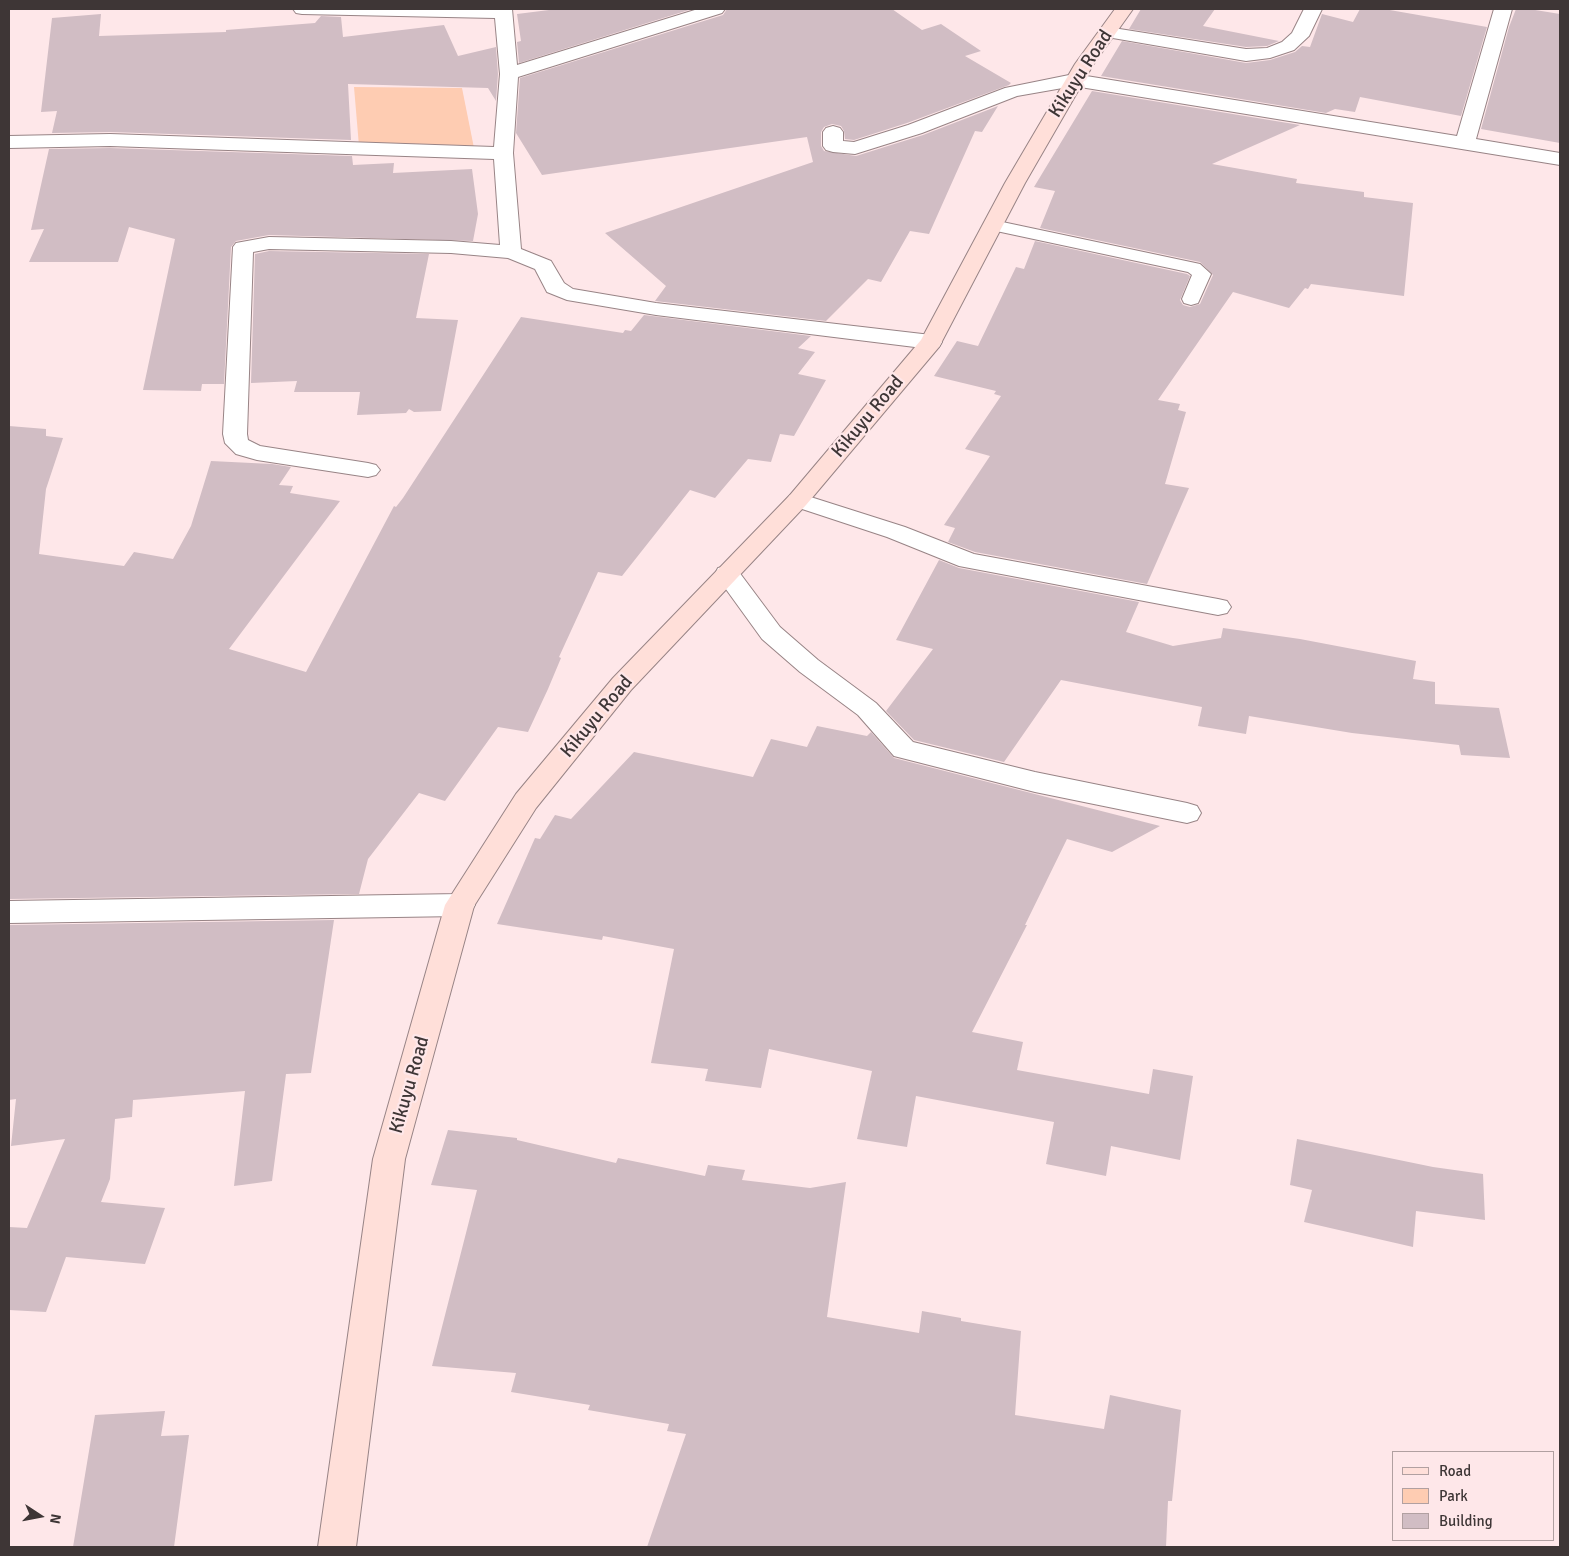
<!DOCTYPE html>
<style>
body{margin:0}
#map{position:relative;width:1569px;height:1556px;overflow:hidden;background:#fee7e9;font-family:Signika,sans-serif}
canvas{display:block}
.frame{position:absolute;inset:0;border:10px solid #3e3636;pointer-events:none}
.legend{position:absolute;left:1392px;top:1451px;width:162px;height:90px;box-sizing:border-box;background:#fee7e9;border:1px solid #b1a0a1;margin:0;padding:6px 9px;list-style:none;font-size:15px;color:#3e3636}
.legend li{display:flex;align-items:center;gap:10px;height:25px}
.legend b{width:25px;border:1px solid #b1a0a1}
.north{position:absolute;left:15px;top:1491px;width:50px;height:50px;-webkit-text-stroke:4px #fee7e9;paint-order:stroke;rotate:101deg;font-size:14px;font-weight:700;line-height:20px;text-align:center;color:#3e3636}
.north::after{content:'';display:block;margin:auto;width:18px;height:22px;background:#3e3636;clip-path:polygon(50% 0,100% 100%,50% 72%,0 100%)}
</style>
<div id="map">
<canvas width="1569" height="1556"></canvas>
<div class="frame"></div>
<ul class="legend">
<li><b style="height:6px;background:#ffdfd9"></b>Road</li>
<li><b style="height:14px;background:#feccb2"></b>Park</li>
<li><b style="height:14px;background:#d1bdc4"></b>Building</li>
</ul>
<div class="north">N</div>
</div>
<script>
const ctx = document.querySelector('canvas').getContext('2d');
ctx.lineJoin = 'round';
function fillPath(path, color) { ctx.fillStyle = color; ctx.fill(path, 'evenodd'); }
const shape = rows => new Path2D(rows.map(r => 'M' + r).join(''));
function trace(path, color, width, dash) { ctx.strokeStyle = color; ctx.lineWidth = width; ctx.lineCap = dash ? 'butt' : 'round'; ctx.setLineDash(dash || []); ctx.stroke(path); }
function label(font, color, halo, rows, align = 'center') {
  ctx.font = font + ' Signika,sans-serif'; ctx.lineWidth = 4.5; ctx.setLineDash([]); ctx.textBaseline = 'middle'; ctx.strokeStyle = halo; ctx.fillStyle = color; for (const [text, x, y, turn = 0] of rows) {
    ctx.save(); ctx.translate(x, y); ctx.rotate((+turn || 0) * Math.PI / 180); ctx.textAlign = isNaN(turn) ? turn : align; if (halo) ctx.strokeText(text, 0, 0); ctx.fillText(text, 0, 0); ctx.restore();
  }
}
fillPath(shape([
 [354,87,462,88,474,148,359,146]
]), '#feccb2');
fillPath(shape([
 [557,9,692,9,519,63,517,42,521,41,517,14],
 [727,9,892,9,922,30,941,24,981,51,965,56,1011,83,1009,85,907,123,854,140,845,139,844,131,841,126,832,124,824,127,821,132,821,146,824,151,856,156,923,135,998,106,982,132,975,131,929,234,910,231,881,282,868,279,826,321,655,301,666,286,605,233,813,162,807,137,542,175,516,133,520,78,723,15],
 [1141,9,1215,9,1203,26,1279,41,1267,46,1246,47,1129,29],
 [1360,9,1384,9,1487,27,1461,116,1360,97,1355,112,1335,109,1326,113,1101,76,1122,41,1246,63,1270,60,1295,52,1302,46,1310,47,1322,14,1353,22],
 [1516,9,1529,9,1560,14,1560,143,1481,129,1509,27],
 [101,14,99,36,226,32,226,30,315,23,321,16,341,17,343,37,444,25,458,56,496,47,498,74,496,101,488,88,348,84,351,140,110,132,52,133,57,111,41,112,52,18],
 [1092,91,1300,125,1212,164,1297,179,1296,183,1364,192,1364,197,1413,203,1404,296,1311,284,1308,289,1305,288,1289,308,1233,292,1158,400,1180,404,1178,410,1186,412,1165,484,1189,488,1147,584,975,552,948,542,955,528,944,525,990,456,965,449,1001,396,994,394,996,391,934,376,957,341,978,346,1016,267,1024,269,1035,241,1187,274,1190,276,1180,300,1183,305,1190,307,1200,304,1213,275,1200,262,1040,228,1055,191,1034,187],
 [110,148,352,156,353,165,394,163,393,173,472,169,478,214,473,241,269,235,236,241,231,247,224,384,202,384,201,391,143,390,175,239,129,227,118,262,29,262,44,229,31,230,49,149],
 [269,251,429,254,416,318,458,320,441,411,414,412,409,409,406,413,357,415,360,392,294,392,297,381,251,383,255,254],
 [644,315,811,336,798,348,815,352,798,374,826,380,794,436,780,434,771,462,748,459,715,498,690,490,622,576,598,572,559,657,561,658,548,689,528,732,498,727,445,801,419,793,368,859,359,894,9,899,9,426,46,429,46,436,63,438,46,489,39,554,124,566,134,552,173,559,191,526,211,461,272,464,291,467,279,485,293,486,290,493,340,501,229,649,306,672,394,506,396,507,403,498,521,317,623,333,625,330,631,331],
 [939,560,959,568,1139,602,1126,632,1173,646,1221,638,1223,628,1300,639,1416,661,1413,679,1435,682,1435,704,1499,708,1510,758,1461,755,1459,745,1352,733,1249,716,1246,734,1198,726,1202,707,1061,680,1004,762,914,740,886,711,933,649,896,640],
 [817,726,867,736,871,732,894,758,1160,826,1112,852,1067,839,1025,925,1027,925,972,1032,1023,1042,1017,1070,1149,1094,1153,1069,1193,1076,1180,1160,1111,1146,1106,1176,1046,1164,1054,1122,916,1096,907,1147,857,1139,872,1071,769,1049,761,1088,705,1081,708,1069,651,1063,674,949,603,936,602,940,497,924,535,838,540,839,555,815,571,819,634,752,753,777,771,739,807,747],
 [334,920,311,1073,286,1074,272,1181,234,1186,245,1091,133,1100,132,1117,115,1119,110,1179,101,1202,165,1208,145,1264,66,1257,46,1312,9,1310,9,1227,27,1228,65,1139,11,1146,16,1099,9,1100,9,925],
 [448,1130,517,1138,517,1140,616,1163,618,1158,705,1176,708,1165,745,1170,742,1180,810,1188,846,1182,827,1317,919,1333,922,1311,961,1318,961,1321,1021,1331,1015,1415,1104,1429,1110,1395,1181,1410,1172,1501,1168,1501,1166,1547,647,1547,686,1434,667,1431,669,1424,588,1410,590,1405,511,1392,516,1373,432,1366,477,1190,431,1185],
 [1297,1139,1433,1167,1483,1174,1485,1220,1416,1211,1413,1247,1304,1222,1312,1190,1290,1185],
 [165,1411,161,1436,189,1435,174,1547,73,1547,95,1415]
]), '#d1bdc4');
const service = shape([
 [993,220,1200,264,1211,274,1198,303,1191,305,1184,303,1182,299,1192,275,1188,272,987,229,984,225,987,221,993,220]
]);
const minor = shape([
 [293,9,512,9,517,65,698,9,725,9,722,13,518,77,513,153,521,249,551,261,564,283,573,289,656,303,931,335,939,337,942,342,939,347,931,349,656,315,567,300,547,292,535,269,508,258,451,253,269,249,253,252,247,434,248,440,260,446,368,463,376,465,380,470,376,475,368,477,257,460,236,454,225,443,223,434,233,247,236,243,269,237,451,241,500,245,494,159,110,146,9,148,9,136,110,134,494,147,500,74,495,18,302,14,296,13,293,9],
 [1304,9,1322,9,1309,36,1294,50,1270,58,1246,61,1107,37,1101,36,1098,32,1101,28,1107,27,1246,49,1267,48,1282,42,1292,33,1304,9],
 [1494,9,1512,9,1476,139,1560,153,1560,165,1074,86,1017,96,922,133,855,154,833,152,826,150,823,146,823,132,826,128,833,126,840,128,843,132,843,141,854,142,908,125,1005,88,1074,74,1457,136,1494,9],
 [798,493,905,527,974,554,1218,599,1227,601,1231,607,1227,613,1218,615,959,566,887,537,790,505,786,500,790,495,798,493],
 [727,566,736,568,780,627,818,660,876,703,913,742,1035,772,1187,803,1197,806,1201,813,1197,820,1187,823,1035,792,894,756,858,715,800,672,762,639,715,574,718,568,727,566],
 [460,894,470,897,475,905,470,913,460,916,9,923,9,901,460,894]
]);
const secondary = shape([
 [1115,9,1133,9,1093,65,1025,183,939,347,806,505,631,690,536,808,474,906,405,1159,356,1547,318,1547,373,1159,445,905,516,794,613,678,790,495,921,340,1005,183,1075,64,1115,9]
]);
trace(service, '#988486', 2);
trace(minor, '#988486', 2);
trace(secondary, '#988486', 2);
fillPath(service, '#fff');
fillPath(minor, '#fff');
fillPath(secondary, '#ffdfd9');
label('19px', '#3e3636', '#fee7e9', [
 ["Kikuyu Road",1081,74,-57],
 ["Kikuyu Road",868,417,-50],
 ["Kikuyu Road",597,717,-50],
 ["Kikuyu Road",410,1085,-74]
]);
</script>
